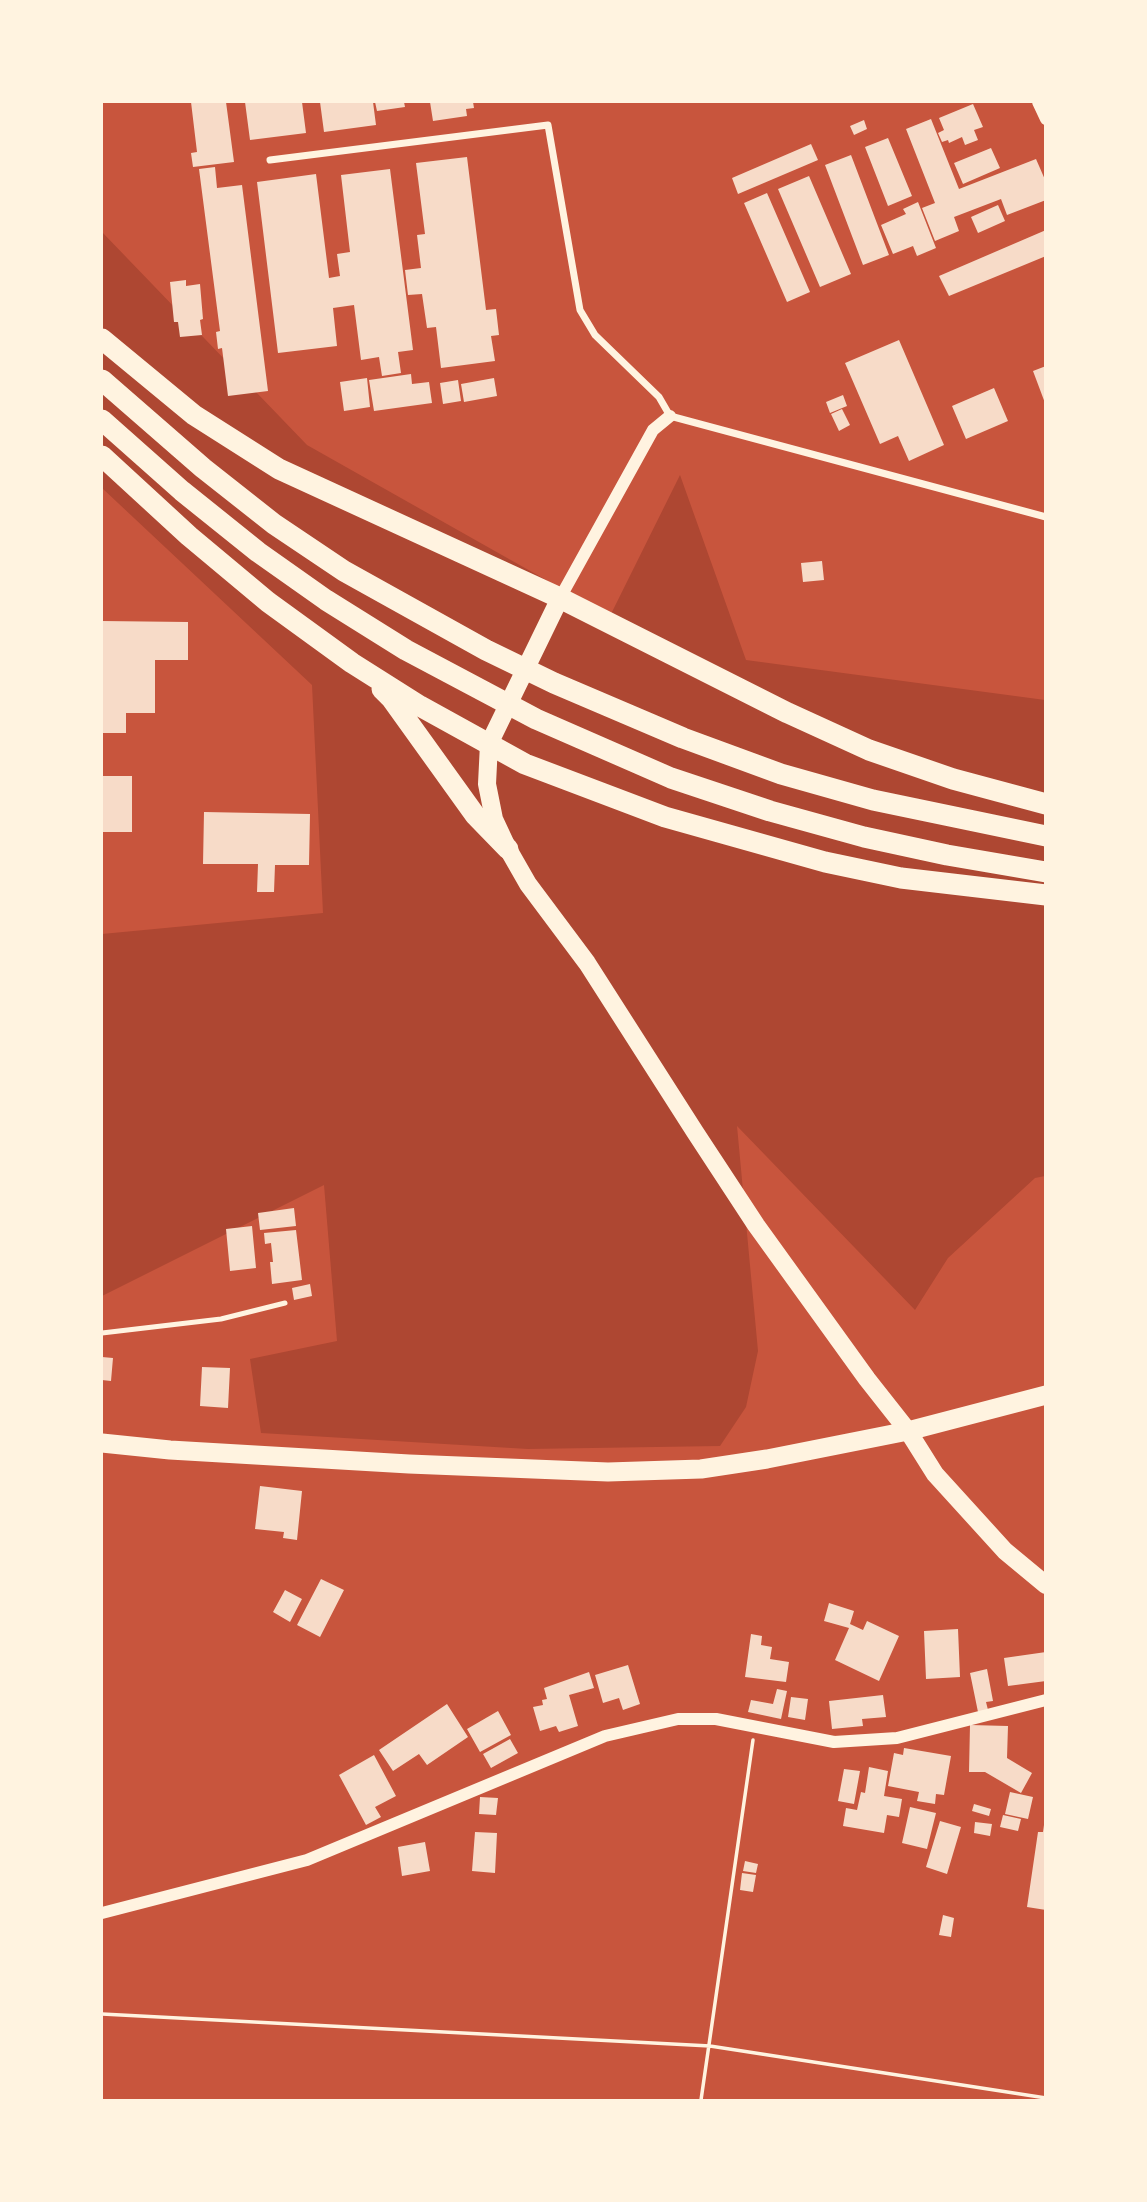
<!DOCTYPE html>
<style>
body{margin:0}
#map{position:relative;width:1147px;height:2202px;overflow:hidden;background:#c8553d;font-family:Inter,sans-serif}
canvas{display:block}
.frame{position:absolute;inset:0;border:103px solid #fff3e0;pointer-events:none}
</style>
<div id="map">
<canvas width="1147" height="2202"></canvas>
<div class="frame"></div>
</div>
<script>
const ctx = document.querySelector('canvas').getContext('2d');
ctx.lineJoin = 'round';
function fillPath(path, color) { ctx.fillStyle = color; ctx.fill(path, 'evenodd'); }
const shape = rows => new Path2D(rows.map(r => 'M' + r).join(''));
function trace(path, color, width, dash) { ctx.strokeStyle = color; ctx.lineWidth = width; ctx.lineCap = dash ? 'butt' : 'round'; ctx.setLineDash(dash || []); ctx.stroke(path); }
fillPath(shape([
 [102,232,307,445,610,616,680,475,746,660,1045,700,1045,1176,1035,1178,948,1258,915,1310,737,1126,758,1351,746,1407,720,1446,528,1449,261,1433,250,1359,337,1341,324,1185,102,1296,102,934,323,913,312,685,102,488]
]), '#ae4732');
fillPath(shape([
 [191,102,226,102,234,162,193,167,191,153,197,152],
 [245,102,302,102,306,133,250,140],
 [320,102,373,102,376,125,324,132],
 [375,102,404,102,405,107,377,111],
 [430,102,473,102,474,108,466,109,467,116,433,121],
 [973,104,983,127,974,130,978,140,965,145,962,137,949,143,948,140,942,142,938,133,944,130,939,118],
 [931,119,959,189,1036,159,1046,182,1046,200,1007,215,1001,199,954,217,959,231,935,241,922,208,935,203,906,129],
 [864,120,867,129,854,135,850,126],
 [888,138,912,196,888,206,865,147],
 [811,144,818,160,738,194,732,178],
 [991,148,1000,168,963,184,954,163],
 [851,155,889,255,863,265,825,165],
 [467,157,486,310,496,309,499,335,491,336,495,361,441,368,436,327,427,328,422,294,408,295,405,270,421,268,417,235,425,234,416,163],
 [215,167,217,188,242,185,268,391,228,396,222,348,218,349,216,332,220,331,199,169],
 [390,169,413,350,398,352,401,373,382,376,379,357,361,360,354,305,333,308,337,346,278,353,257,182,316,174,329,278,340,276,337,254,350,252,341,175],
 [809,176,851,274,820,287,778,189],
 [767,193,810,292,787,302,744,203],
 [918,202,936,248,917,256,913,246,893,254,881,225,906,214,903,209],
 [998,205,1005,221,978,233,971,217],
 [1046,230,1046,256,949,296,939,276],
 [186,280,186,286,200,284,203,319,200,320,202,335,180,337,178,322,174,322,170,282],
 [899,340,944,445,909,461,898,436,880,444,845,363],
 [1046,366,1046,403,1045,403,1033,371],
 [411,374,412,384,429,382,432,403,374,411,369,380],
 [367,378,370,407,344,411,340,382],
 [494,378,497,396,464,402,461,384],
 [458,380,461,401,443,404,440,383],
 [994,388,1008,421,966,439,952,406],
 [843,395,847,406,830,413,826,402],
 [842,409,850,425,839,431,831,414],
 [822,561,824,580,803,582,801,563],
 [102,621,188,622,188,660,155,660,155,713,126,713,126,733,102,733],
 [102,776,132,776,132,832,102,832],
 [204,812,310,814,309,865,275,865,274,892,257,892,258,864,203,864],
 [294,1208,296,1226,260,1230,258,1213],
 [252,1226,256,1268,230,1271,226,1229],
 [296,1230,302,1280,272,1284,270,1262,273,1262,271,1243,265,1244,264,1233],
 [310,1284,312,1296,294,1300,292,1288],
 [102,1357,113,1358,111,1381,102,1380],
 [202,1367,230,1368,228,1408,200,1406],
 [260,1486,302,1491,297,1540,283,1538,284,1532,255,1529],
 [321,1579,344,1590,320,1637,297,1625],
 [285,1590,302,1599,290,1622,273,1612],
 [829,1603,854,1611,850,1624,863,1630,867,1621,899,1636,879,1681,835,1660,849,1628,824,1621],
 [958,1629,960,1677,926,1679,924,1631],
 [751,1634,762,1636,761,1645,772,1647,770,1659,789,1662,786,1682,745,1677],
 [1046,1652,1046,1681,1008,1686,1004,1658],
 [628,1665,640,1704,623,1710,619,1698,603,1703,595,1675],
 [987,1669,993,1701,986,1702,988,1710,978,1712,970,1673],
 [589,1672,594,1688,569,1695,578,1726,559,1732,556,1726,540,1731,533,1707,543,1705,542,1700,547,1699,544,1688],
 [777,1689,787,1691,781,1719,748,1712,751,1700,773,1704],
 [883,1695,886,1717,862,1719,863,1726,832,1729,829,1701],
 [791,1697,808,1699,805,1720,788,1717],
 [447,1704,468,1737,427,1765,419,1754,393,1771,379,1750],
 [498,1711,511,1735,480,1752,467,1729],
 [970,1725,1008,1726,1007,1758,1032,1773,1021,1793,985,1772,969,1772],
 [510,1739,518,1753,491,1768,483,1754],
 [904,1748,951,1756,944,1795,936,1794,935,1804,917,1801,919,1792,888,1786,894,1753,903,1755],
 [374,1755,396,1796,375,1807,381,1817,366,1825,339,1775],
 [869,1767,888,1771,884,1796,902,1799,899,1817,887,1815,884,1833,843,1826,846,1808,857,1810,861,1792,865,1793],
 [844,1769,860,1771,854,1804,838,1801],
 [1010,1792,1033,1797,1028,1819,1005,1814],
 [480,1797,498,1798,496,1815,479,1814],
 [974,1804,991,1809,989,1816,972,1811],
 [910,1807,936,1813,927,1849,902,1843],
 [1003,1815,1021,1819,1018,1831,1000,1827],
 [940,1821,961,1827,947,1874,926,1867],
 [975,1822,992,1824,990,1836,974,1833],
 [1044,1825,1046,1825,1046,1910,1027,1907,1038,1832,1043,1832],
 [475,1832,497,1833,495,1873,472,1871],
 [425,1842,430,1871,402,1876,398,1847],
 [745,1861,758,1864,756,1873,743,1871],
 [742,1873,756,1875,753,1892,740,1890],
 [943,1915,954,1918,951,1937,939,1935]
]), '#f7dbc8');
trace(shape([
 [102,2014,710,2046,1046,2098],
 [701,2100,753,1740]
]), '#fff3e0', 3.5);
trace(shape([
 [102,1333,221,1319,285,1303]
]), '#fff3e0', 5);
trace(shape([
 [270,160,548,125,580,310,595,335,659,397,670,416,1046,517]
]), '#fff3e0', 7);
trace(shape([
 [1038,102,1046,119],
 [560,598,653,430,670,416],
 [102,1913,307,1860,605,1736,678,1719,716,1719,834,1742,897,1738,1046,1700]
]), '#fff3e0', 12);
trace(shape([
 [560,598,489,744,487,784,494,819,508,849,528,884,587,963,695,1132,756,1225,867,1379,908,1431,935,1474,1005,1551,1046,1585]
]), '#fff3e0', 18);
trace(shape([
 [102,1443,170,1450,409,1464,608,1472,701,1469,767,1459,908,1431,1046,1395]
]), '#fff3e0', 19);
trace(shape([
 [102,339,194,415,279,469,560,598,788,713,869,750,953,779,1046,804],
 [102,380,203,468,274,524,344,571,486,650,554,683,683,738,781,774,873,800,1046,836],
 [102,420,182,491,258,552,326,600,406,650,536,719,671,778,770,811,864,837,947,855,1046,872],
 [102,456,189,536,268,602,352,663,420,706,525,764,665,817,825,862,901,878,1046,895],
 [382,689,391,698,475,815,508,849]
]), '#fff3e0', 21);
</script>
